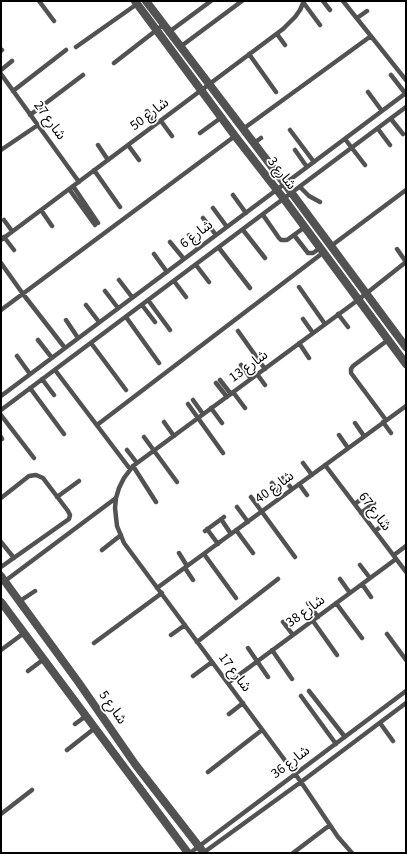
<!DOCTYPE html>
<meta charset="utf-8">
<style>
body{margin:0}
#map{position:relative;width:407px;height:854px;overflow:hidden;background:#fff;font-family:"Source Sans 3",sans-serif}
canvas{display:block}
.frame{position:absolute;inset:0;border:2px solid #000;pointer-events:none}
</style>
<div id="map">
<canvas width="407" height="854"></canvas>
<div class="frame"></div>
</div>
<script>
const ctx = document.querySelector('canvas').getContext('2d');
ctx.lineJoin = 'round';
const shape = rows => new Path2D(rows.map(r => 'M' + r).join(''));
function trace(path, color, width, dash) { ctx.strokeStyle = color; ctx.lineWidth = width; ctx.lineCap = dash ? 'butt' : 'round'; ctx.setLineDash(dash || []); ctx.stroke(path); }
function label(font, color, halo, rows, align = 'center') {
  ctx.font = font + ' "Source Sans 3","Noto Sans Arabic",sans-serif'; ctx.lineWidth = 3.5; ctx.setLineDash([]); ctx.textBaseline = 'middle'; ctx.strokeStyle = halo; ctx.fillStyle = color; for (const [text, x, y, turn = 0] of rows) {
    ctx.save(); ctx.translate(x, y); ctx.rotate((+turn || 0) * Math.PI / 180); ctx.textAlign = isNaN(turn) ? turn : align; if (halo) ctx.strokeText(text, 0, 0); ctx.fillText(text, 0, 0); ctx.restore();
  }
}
trace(shape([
 [39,1,54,21],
 [323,1,330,10],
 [343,1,406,80],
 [303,2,320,25],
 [357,18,367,11],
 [169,32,211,1],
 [277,34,285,45],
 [76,47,137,4],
 [180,47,242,1],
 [1,51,2,50],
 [249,54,276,92],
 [114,63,163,25],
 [1,70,12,61],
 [1,74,79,182],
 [391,75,405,93],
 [13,91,66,50],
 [368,92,382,111],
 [147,111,156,124],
 [30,115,83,75],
 [391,119,403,134],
 [161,121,172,136],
 [243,129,371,36],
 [378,129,390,145],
 [290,130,314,162],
 [200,133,222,117],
 [345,139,365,165],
 [254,143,261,138],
 [98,145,108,160],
 [128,145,139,160],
 [1,150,38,125],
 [295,150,307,167],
 [94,170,120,207],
 [73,186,98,223],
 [300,187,309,196,320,202],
 [69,189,95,225],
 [233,195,246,213],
 [213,208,227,227],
 [41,210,52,226],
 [263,215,279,238,281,240,287,240,305,227],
 [203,218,216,235],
 [4,220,12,231],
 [243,230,265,258],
 [189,235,198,248],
 [294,235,308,253,313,253,320,248],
 [4,237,14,250],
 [1,240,283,29,295,17,300,10,304,1],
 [170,242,184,259],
 [331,246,406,190],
 [219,248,250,288],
 [397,249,406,262],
 [154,254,167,272],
 [1,263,23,294,65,348],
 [196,265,209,282],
 [119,280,132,297],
 [174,281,186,297],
 [299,287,325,324],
 [105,291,118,308],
 [148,300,170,330],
 [86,305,99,322],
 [142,305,155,322],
 [1,310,235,136],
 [338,314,348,327],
 [126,317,159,363],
 [303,319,313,333],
 [66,320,78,338],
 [238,331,265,369],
 [38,340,52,358],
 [91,343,126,390],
 [299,343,309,358],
 [17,356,30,374],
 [241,365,251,379],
 [55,370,130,469],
 [257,374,265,385],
 [42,379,54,395],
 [220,380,231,394],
 [216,383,227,397],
 [30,388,64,434],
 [233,392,245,408],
 [1,396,406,93],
 [193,400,203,414],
 [188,404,223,453],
 [211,408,222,423],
 [1,410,406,107],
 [1,415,34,458],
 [386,420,351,373,351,369,353,366,388,340],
 [164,422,174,436],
 [383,422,391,433],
 [355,423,364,436],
 [97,425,324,252],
 [339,435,348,448],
 [1,437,2,439],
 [144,437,177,482],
 [127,450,137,463],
 [303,463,312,475],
 [325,465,406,572],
 [133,466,156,502],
 [283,478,292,489],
 [272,483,282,496],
 [299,484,307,495],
 [57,497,79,481],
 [251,497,295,557],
 [1,498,29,476,36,475,43,478,68,511,70,515,69,519,1,567],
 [355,504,366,495],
 [237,507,248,522],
 [361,513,374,503],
 [221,519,231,534],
 [207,529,218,544],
 [236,530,253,553],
 [205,531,224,517],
 [375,531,387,522],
 [1,542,14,558],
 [102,550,121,535],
 [179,553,187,566],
 [204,554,236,598],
 [394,555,406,546],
 [360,565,370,578],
 [185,568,193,580],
 [340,579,350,593],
 [5,581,116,498],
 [362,584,371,597],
 [157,588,406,406],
 [20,601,35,591],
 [308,603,318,617],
 [336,603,362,638],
 [313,621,337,655],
 [283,622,293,635],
 [387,634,406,660],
 [171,635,185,625],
 [197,642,278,579],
 [94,643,162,593],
 [248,648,268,677],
 [1,650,24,633],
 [272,650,292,679],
 [28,671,44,659],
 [193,676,212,662],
 [228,683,396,559],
 [309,691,345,737],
 [301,696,336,744],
 [229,714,243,703],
 [380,723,393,741],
 [75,724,86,716],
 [67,750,95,728],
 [208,772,262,730],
 [1,814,32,790],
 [190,853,406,691],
 [203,853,301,782,406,703],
 [293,853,330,825],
 [352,853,338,837,301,782,124,543,117,526,115,508,116,498,119,488,124,478,133,466,358,300,406,262]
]), '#525252', 4.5);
trace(shape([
 [135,1,235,136,284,199,406,364],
 [146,1,285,184,406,347],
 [1,576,79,683,135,764,204,853],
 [1,602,188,853]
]), '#525252', 8);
label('14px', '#000', '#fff', [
 ["شارع 50",150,115,-37],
 ["شارع 27",49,121,54],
 ["شارع 3",281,174,52],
 ["شارع 6",197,235,-37],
 ["شارع 13",249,367,-36],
 ["شارع 40",275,488,-36],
 ["شارع 67",374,512,53],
 ["شارع 38",306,612,-36],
 ["شارع 17",234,673,53],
 ["شارع 5",112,708,55],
 ["شارع 36",291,763,-37]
]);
</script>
